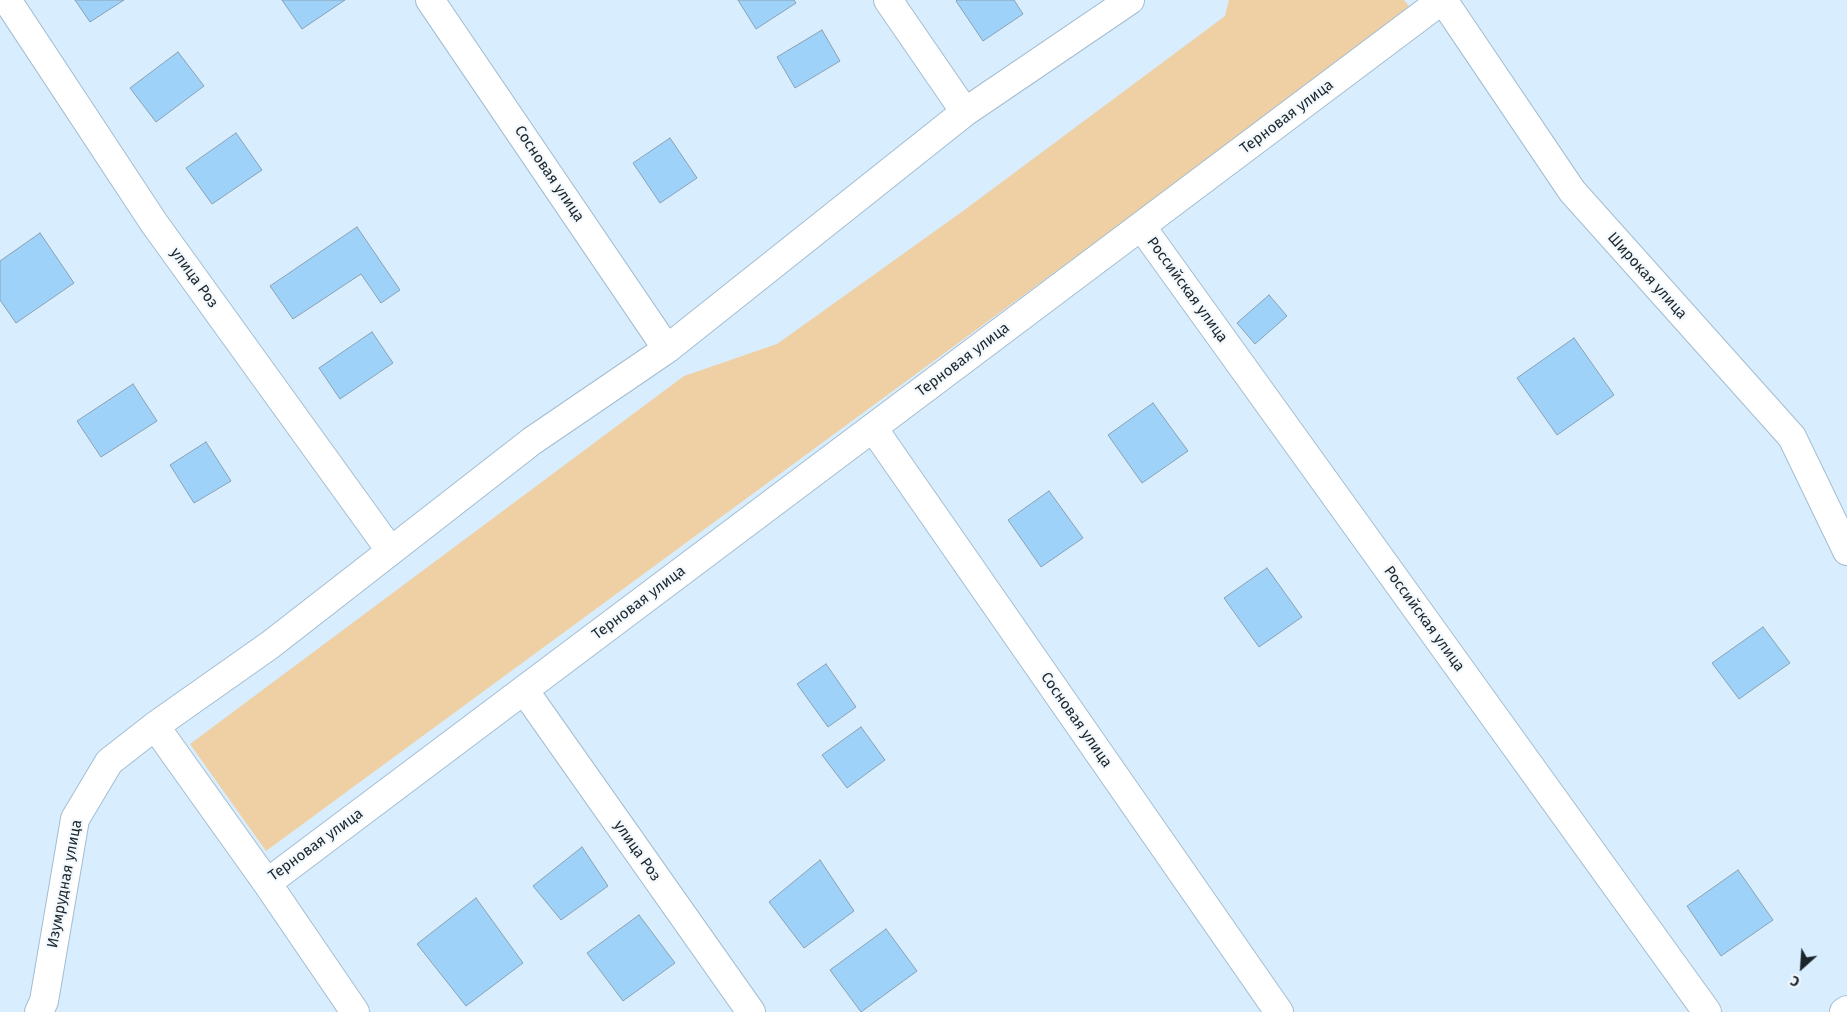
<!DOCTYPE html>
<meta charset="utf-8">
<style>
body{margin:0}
#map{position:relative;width:1847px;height:1012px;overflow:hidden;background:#d8edfd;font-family:"Fira Sans",sans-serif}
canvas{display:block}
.north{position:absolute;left:1777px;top:942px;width:50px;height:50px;-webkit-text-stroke:4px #f2f8fc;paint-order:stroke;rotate:206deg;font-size:14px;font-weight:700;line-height:20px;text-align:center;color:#1b252c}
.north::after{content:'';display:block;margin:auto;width:18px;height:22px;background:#1b252c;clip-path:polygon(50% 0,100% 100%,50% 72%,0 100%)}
</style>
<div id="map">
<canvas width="1847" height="1012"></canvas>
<div class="north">С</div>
</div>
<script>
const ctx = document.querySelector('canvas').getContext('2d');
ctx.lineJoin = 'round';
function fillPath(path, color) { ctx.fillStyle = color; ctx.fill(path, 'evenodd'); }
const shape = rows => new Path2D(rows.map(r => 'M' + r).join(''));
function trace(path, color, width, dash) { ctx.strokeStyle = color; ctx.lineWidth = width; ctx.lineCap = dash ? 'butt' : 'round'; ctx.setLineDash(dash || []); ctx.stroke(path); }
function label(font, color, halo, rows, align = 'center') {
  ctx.font = font + ' "Fira Sans",sans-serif'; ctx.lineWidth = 4.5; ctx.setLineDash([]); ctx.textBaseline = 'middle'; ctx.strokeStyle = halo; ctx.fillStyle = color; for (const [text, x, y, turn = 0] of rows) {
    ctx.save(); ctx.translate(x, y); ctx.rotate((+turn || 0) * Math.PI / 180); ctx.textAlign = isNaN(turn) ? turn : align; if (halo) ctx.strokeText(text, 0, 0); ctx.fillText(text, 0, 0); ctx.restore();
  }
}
fillPath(shape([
 [1229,0,1404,0,1412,10,266,851,190,744,684,376,777,344,963,211,1225,16]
]), '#efd0a4');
const building = shape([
 [75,0,124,0,90,22,75,0],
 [282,0,345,0,302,29,282,0],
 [738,0,794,0,796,3,756,29,738,0],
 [957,0,1014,0,1023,14,983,41,956,1,957,0],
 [822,30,840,61,795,88,777,57,822,30],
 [178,52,204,86,156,122,130,88,178,52],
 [236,133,262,170,212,204,186,168,236,133],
 [670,138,697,178,660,203,633,163,670,138],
 [357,227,400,290,381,303,361,274,293,319,270,286,357,227],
 [40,233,74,283,16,323,0,300,0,261,40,233],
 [1269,295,1287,316,1255,344,1237,323,1269,295],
 [372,332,393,363,340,399,319,368,372,332],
 [1574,338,1614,395,1557,435,1517,378,1574,338],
 [133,384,157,421,101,457,77,421,133,384],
 [1153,403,1188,451,1142,483,1108,435,1153,403],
 [206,442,231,481,194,503,170,465,206,442],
 [1049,491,1083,538,1041,567,1008,520,1049,491],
 [1267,568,1302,617,1259,647,1224,598,1267,568],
 [1763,627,1790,663,1739,699,1712,663,1763,627],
 [826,664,856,707,828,727,797,684,826,664],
 [861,727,885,760,847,788,822,755,861,727],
 [582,847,608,886,561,920,533,886,582,847],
 [820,860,854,911,804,948,769,902,820,860],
 [1738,870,1773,920,1721,956,1687,906,1738,870],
 [476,898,523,963,466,1006,417,944,476,898],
 [639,915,675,963,623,1001,587,953,639,915],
 [886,929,917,971,861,1012,830,970,886,929]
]);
fillPath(building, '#9fd2f9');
trace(building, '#89a1b4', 1);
const minor = shape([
 [7,0,154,223,390,550],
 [430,0,667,349],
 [888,0,965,112],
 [1130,0,965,112,667,349,532,441,270,645,155,726,267,883,1442,0],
 [1443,0,1572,191,1792,437,1847,551],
 [1141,226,1707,1012],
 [873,428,1279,1012],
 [524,690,751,1012],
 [267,883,355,1012],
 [39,1012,44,1001,75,819,109,762,155,726],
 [1844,1012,1847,1010]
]);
trace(minor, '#a4bdd1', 30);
trace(minor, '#fff', 28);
label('15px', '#1b252c', '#f2f8fc', [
 ["Терновая улица",1287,117,-37],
 ["Сосновая улица",549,174,56],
 ["Широкая улица",1647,276,48],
 ["улица Роз",194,278,54],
 ["Российская улица",1187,290,54],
 ["Терновая улица",963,360,-37],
 ["Терновая улица",639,603,-37],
 ["Российская улица",1424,619,54],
 ["Сосновая улица",1076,720,55],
 ["Терновая улица",316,845,-36],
 ["улица Роз",637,851,55],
 ["Изумрудная улица",65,884,-79]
]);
</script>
